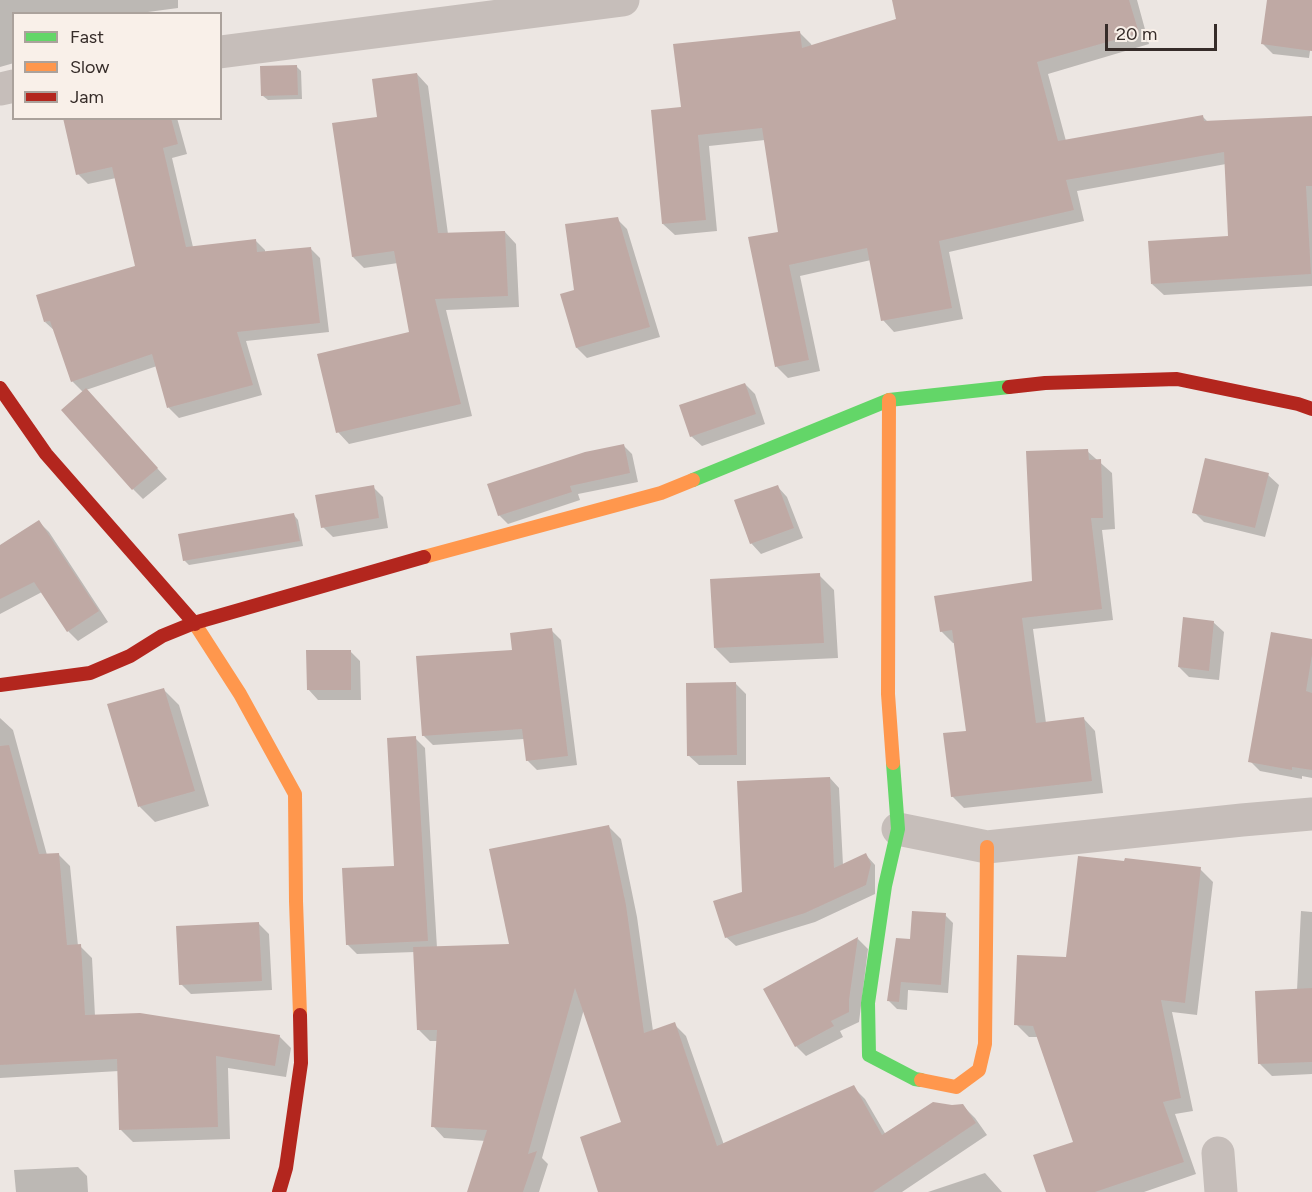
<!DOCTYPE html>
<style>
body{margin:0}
#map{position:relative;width:1312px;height:1192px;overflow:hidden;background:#ece6e2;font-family:Figtree,sans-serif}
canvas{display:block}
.legend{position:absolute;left:12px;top:12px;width:210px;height:108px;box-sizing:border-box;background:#f9f0e9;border:2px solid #aba29c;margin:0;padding:8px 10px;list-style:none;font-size:18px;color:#362c29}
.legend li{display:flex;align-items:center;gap:12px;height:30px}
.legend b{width:30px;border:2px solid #aba29c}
.scale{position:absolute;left:1105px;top:24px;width:112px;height:27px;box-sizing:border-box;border:3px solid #362c29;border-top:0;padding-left:8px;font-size:18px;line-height:21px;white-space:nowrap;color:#362c29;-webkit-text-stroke:4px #f9f0e9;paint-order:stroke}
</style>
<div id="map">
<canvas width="1312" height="1192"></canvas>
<ul class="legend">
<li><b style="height:8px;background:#63d668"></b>Fast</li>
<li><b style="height:8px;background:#ff974d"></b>Slow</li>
<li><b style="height:8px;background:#b3261e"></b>Jam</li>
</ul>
<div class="scale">20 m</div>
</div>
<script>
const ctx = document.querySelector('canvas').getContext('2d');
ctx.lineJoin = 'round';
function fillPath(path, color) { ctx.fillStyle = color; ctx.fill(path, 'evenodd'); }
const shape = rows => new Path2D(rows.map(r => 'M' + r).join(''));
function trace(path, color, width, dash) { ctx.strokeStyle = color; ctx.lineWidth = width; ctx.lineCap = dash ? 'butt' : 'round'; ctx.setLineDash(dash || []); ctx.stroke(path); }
fillPath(shape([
 [0,0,178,0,178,8,133,14,14,14,14,63,0,67],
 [899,0,1137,0,1149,44,1048,74,1066,141,1202,116,1208,122,1312,118,1312,286,1164,295,1152,284,1230,238,1226,164,1077,191,1084,221,949,252,963,319,894,332,883,320,871,260,800,276,820,371,788,378,776,366,780,233,765,140,709,146,717,231,675,235,663,224,682,109,800,33,811,44,812,46,898,20],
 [1268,0,1312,0,1312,37,1309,58,1273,54,1263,44],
 [296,66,301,71,302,99,268,100,263,96],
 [417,74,428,86,448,234,505,232,516,244,519,307,446,310,472,416,349,444,338,432,410,333,398,263,364,268,353,257],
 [80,118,177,118,187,154,172,158,193,247,255,240,265,250,265,253,310,248,320,258,329,332,246,341,262,395,179,418,169,408,157,366,86,390,167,479,143,499,133,489,83,392,72,381,56,332,45,322,137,268,116,178,88,184,78,174],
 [617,219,627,229,660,337,587,358,577,348,576,291],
 [745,384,755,394,765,424,702,446,691,436],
 [623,445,632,454,638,482,578,494,580,500,508,524,499,515],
 [1087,451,1112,473,1115,529,1102,530,1113,620,1033,629,1046,723,1084,719,1095,731,1103,793,964,808,952,796,967,732,955,643,953,643,941,631,1034,582],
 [1268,475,1279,485,1265,537,1204,522,1194,512],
 [777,486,787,497,803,538,761,554,751,543],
 [373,487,383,497,388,528,333,537,323,527],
 [294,515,298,520,303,546,189,565,184,560],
 [39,522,49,532,108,622,78,641,68,631,42,592,0,614,0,547],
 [819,575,834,590,838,658,730,663,715,648],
 [1213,622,1224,632,1219,680,1189,677,1179,667],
 [551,630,561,640,577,765,537,770,527,760,524,739,433,745,423,735,513,652],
 [1312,641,1312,778,1302,776,1302,779,1260,771,1250,761],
 [350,651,360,661,361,700,318,700,308,689],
 [736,684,746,694,746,765,699,765,688,755],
 [164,690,179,705,209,806,155,822,140,807,109,705],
 [0,718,13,730,47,855,58,854,70,866,78,946,80,946,92,958,95,1016,279,1036,291,1048,286,1077,228,1068,230,1139,133,1142,121,1130,119,1071,0,1078],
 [415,738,425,748,437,948,511,945,609,827,621,839,637,917,653,1031,674,1024,686,1036,724,1145,853,1087,865,1099,886,1135,952,1107,963,1106,975,1118,987,1135,902,1192,599,1192,623,1123,584,1009,542,1158,548,1164,539,1192,469,1192,486,1141,444,1138,433,1126,438,1041,430,1041,419,1030,415,952,357,954,347,944,396,867],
 [830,778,839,788,843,865,866,855,875,865,875,894,815,922,736,946,726,937,743,893],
 [1200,869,1213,882,1197,1015,1172,1012,1193,1111,1175,1114,1196,1174,1144,1192,1047,1192,1075,1143,1039,1037,1029,1037,1016,1024,1067,958],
 [1301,911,1312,912,1312,1074,1272,1076,1260,1064,1297,990],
 [945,915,953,923,948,993,908,990,907,1010,897,1009,889,1001,912,941],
 [259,924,269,934,272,990,191,994,181,984],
 [858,939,868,949,859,1022,840,1031,843,1037,806,1056,796,1046,765,989],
 [78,1167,87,1176,88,1192,16,1192,14,1170],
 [985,1173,1002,1192,928,1192]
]), '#0003');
fillPath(shape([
 [892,0,1129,0,1139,33,1037,62,1058,141,1203,115,1204,121,1312,116,1312,186,1306,186,1311,274,1151,284,1148,241,1228,236,1224,152,1066,180,1074,210,939,241,952,308,881,321,867,248,789,265,809,360,775,367,748,237,778,232,762,128,698,135,706,220,662,224,651,110,681,107,673,44,800,31,802,48,896,19],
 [1267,0,1312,0,1312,51,1261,44],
 [297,65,298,95,261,96,260,66],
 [417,73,438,233,505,231,508,296,435,299,461,404,336,433,317,354,409,332,394,251,352,257,332,123,377,117,372,79],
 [63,118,171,118,178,144,163,148,186,247,256,239,257,252,311,247,320,323,237,332,253,385,167,408,152,354,71,382,50,321,44,322,36,295,135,266,112,167,76,175],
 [618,217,650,327,576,348,560,294,574,290,565,224],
 [745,383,756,414,690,437,679,405],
 [86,388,158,468,132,490,61,410],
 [624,444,630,473,570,486,572,492,498,516,487,484,585,452],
 [1088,449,1089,460,1101,459,1103,518,1091,518,1102,609,1022,618,1036,723,1084,717,1092,781,951,797,943,733,966,731,952,630,940,632,934,596,1032,581,1026,451],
 [1205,458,1269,473,1255,528,1192,513],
 [374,485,379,518,321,528,315,495],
 [778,485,794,528,750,544,734,500],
 [294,513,300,541,183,561,178,534],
 [39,520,99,611,67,632,34,582,0,599,0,545],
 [820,573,824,643,714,648,710,579],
 [1183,617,1214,621,1209,671,1178,667],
 [552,628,568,756,526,761,522,729,422,736,416,656,512,650,510,633],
 [1271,632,1312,639,1312,655,1306,691,1312,693,1312,770,1292,767,1292,770,1248,762],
 [306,650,351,650,351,690,307,690],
 [736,682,737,755,687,756,686,683],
 [164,688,195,791,138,807,107,704],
 [416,736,428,941,346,945,342,868,394,866,387,738],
 [9,745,39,854,59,853,67,945,81,944,85,1015,140,1013,280,1035,275,1066,216,1056,218,1127,119,1130,117,1059,0,1065,0,746],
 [830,777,834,868,866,853,871,864,866,885,805,913,725,938,713,901,742,892,737,781],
 [609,825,626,905,644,1033,675,1022,717,1146,854,1085,882,1135,933,1102,952,1105,963,1104,976,1123,873,1192,598,1192,580,1137,621,1122,575,988,528,1154,537,1151,523,1192,467,1192,487,1130,431,1127,437,1030,417,1030,413,947,509,944,489,849],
 [1078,856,1124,861,1125,858,1201,867,1185,1003,1161,1000,1181,1098,1163,1102,1184,1162,1095,1192,1046,1192,1033,1155,1073,1142,1033,1026,1014,1025,1017,955,1066,957],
 [912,911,946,913,941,985,901,982,899,1002,887,1001,896,938,910,939],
 [259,922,262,981,179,985,176,926],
 [858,937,849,1000,849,1012,831,1021,834,1026,795,1047,763,989],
 [1312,988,1312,1062,1258,1064,1255,991]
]), '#bfa9a4');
trace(shape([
 [220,52,623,0],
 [0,89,14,86],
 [898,829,987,847,1242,820,1312,814],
 [1218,1153,1221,1192]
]), '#c6beba', 33);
trace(shape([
 [693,480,889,400,1009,387],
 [893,763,898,829,885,886,868,1003,869,1055,915,1079,921,1080]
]), '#63d668', 14);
trace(shape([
 [889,400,888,694,893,763],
 [424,557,661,493,693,480],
 [195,624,240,694,295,794,296,901,300,1015],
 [921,1080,956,1087,979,1070,985,1044,987,847]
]), '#ff974d', 14);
trace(shape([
 [1009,387,1045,383,1177,379,1298,404,1312,409],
 [0,388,46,454,195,624],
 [0,685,90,673,130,656,162,636,194,623,424,557],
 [279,1192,286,1168,301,1063,300,1015]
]), '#b3261e', 14);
</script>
